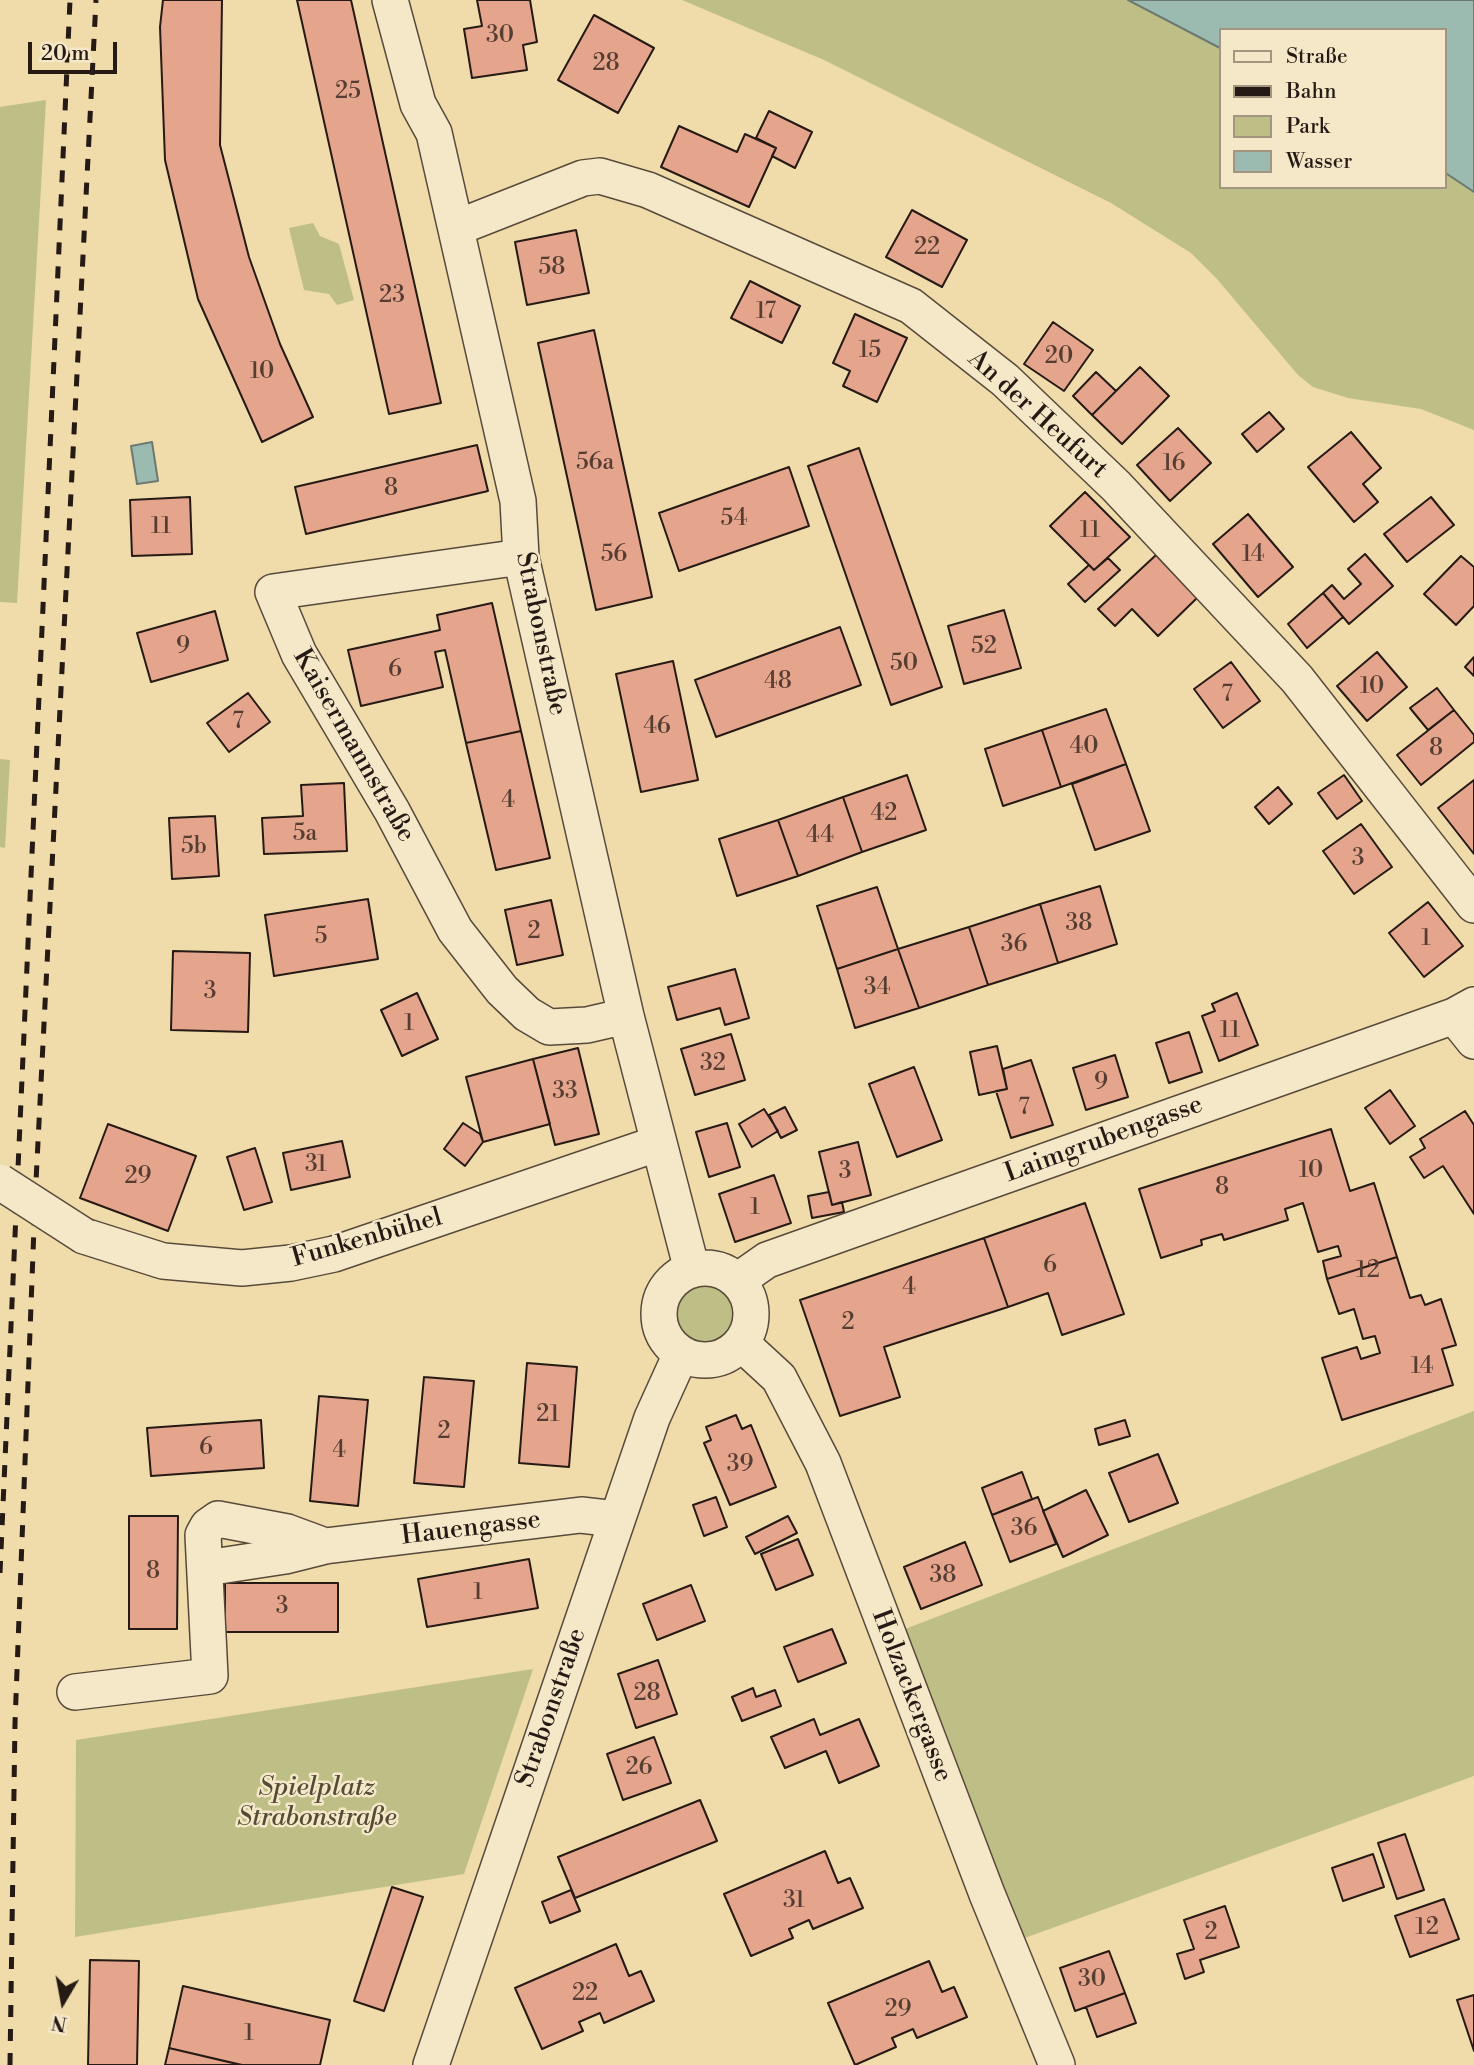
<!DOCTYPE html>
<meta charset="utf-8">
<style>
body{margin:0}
#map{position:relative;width:1474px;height:2065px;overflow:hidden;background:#f0dbaa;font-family:"Libre Bodoni",serif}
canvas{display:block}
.legend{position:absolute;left:1219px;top:28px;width:228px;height:161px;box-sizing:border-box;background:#f5e8c8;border:2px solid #a29680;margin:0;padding:9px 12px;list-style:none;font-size:21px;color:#251a14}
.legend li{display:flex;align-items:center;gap:14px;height:35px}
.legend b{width:35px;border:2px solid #a29680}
.north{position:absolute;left:28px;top:1967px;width:70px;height:70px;-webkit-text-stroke:5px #f5e8c8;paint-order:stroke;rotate:190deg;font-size:19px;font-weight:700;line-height:28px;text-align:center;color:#251a14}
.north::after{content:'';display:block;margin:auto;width:24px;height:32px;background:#251a14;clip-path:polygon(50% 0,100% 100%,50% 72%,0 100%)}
.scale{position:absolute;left:28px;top:42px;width:89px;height:32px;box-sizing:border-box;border:4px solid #251a14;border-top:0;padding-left:9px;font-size:21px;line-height:24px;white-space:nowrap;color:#251a14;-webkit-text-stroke:5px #f5e8c8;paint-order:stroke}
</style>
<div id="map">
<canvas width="1474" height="2065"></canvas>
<ul class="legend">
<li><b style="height:9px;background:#f5e8c8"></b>Straße</li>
<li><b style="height:9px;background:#251a14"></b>Bahn</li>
<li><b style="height:19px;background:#bdbf86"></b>Park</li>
<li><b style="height:19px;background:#9bbab0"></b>Wasser</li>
</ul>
<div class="north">N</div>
<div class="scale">20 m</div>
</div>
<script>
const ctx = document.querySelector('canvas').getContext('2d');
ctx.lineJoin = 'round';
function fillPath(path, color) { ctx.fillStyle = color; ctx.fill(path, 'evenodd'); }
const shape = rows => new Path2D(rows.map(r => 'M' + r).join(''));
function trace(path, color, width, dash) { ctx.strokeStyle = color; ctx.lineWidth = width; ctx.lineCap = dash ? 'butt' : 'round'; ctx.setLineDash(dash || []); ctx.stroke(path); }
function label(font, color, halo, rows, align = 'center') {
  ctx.font = font + ' "Libre Bodoni",serif'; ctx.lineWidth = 5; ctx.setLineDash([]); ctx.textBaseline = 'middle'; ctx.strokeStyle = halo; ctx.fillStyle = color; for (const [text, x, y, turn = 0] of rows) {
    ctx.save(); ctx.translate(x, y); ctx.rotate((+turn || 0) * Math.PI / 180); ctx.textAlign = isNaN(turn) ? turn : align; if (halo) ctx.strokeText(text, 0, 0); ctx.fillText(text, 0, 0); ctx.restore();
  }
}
fillPath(shape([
 [682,0,1128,0,1220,48,1220,187,1444,187,1444,172,1474,192,1474,430,1421,409,1348,398,1313,387,1298,375,1217,279,1191,253,1111,203,824,60],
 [46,100,17,603,0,602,0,107],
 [313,223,320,236,339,244,354,300,337,305,329,294,304,290,289,228],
 [0,759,10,760,5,848,0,847],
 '676 1315a29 29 0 1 1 58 0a29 29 0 1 1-58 0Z',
 [1474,1411,1474,1776,1019,1940,905,1629],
 [533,1669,464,1874,75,1937,76,1740]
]), '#bdbf86');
const water = shape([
 [1128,0,1474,0,1474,192,1444,172,1444,30,1220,30,1220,48,1128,0],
 [152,442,158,481,137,484,131,446,152,442]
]);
fillPath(water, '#9bbab0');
trace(water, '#6c7a72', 2);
const building = shape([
 [163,0,222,0,220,145,249,257,280,344,313,417,262,442,198,299,165,160,160,27,163,0],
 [297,0,351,0,441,403,389,414,297,0],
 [477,0,530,0,537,42,523,45,527,70,472,78,464,29,482,26,477,0],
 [594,15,654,48,618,113,558,80,594,15],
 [769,111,812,132,795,168,772,156,776,148,756,138,769,111],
 [679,126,737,152,745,134,776,148,749,207,661,167,679,126],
 [912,210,967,240,942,287,886,257,912,210],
 [576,230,589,293,527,305,515,242,576,230],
 [750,281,800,306,782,343,731,318,750,281],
 [855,314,907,338,877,402,843,386,850,371,833,363,855,314],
 [1053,322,1093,350,1064,391,1024,364,1053,322],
 [594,330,652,597,596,610,538,343,594,330],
 [1140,367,1169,396,1122,444,1092,415,1140,367],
 [1096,372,1116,391,1092,415,1073,396,1096,372],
 [1269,412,1284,429,1257,452,1242,434,1269,412],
 [1178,428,1211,463,1170,501,1137,465,1178,428],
 [1351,432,1381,468,1363,484,1378,502,1354,522,1308,467,1351,432],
 [477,445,488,491,306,534,295,487,477,445],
 [859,448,942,687,891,705,808,466,859,448],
 [789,467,809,526,679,571,659,513,789,467],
 [1085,492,1130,537,1094,570,1050,526,1085,492],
 [190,497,192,554,132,556,130,500,190,497],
 [1431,497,1454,525,1407,562,1384,534,1431,497],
 [1248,514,1293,567,1258,597,1213,544,1248,514],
 [1365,554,1393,586,1349,624,1323,593,1332,585,1344,599,1361,584,1348,569,1365,554],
 [1156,555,1197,598,1158,636,1132,609,1115,626,1098,609,1156,555],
 [1461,556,1474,567,1474,606,1456,625,1424,594,1461,556],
 [1108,558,1120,570,1085,602,1068,584,1089,565,1094,570,1108,558],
 [1323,593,1343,617,1307,648,1288,624,1323,593],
 [492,603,521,731,466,743,445,650,435,652,443,687,361,706,348,650,440,630,437,615,492,603],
 [1004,610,1021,668,964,684,948,626,1004,610],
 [215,611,228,660,151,682,137,633,215,611],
 [840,627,861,685,716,737,695,680,840,627],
 [1377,652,1407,687,1367,721,1337,686,1377,652],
 [1474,657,1474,676,1465,667,1474,657],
 [673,661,698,780,641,792,616,674,673,661],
 [1231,662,1260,701,1223,728,1194,689,1231,662],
 [1437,688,1454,710,1428,730,1410,708,1437,688],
 [248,693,270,722,229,752,207,723,248,693],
 [1106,709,1126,764,1061,787,1042,730,1106,709],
 [1454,710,1474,735,1474,742,1421,785,1397,755,1454,710],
 [1042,730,1061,787,1003,806,985,749,1042,730],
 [521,731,550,858,496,870,466,743,521,731],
 [1126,764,1150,831,1095,850,1072,784,1126,764],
 [907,775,926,830,862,852,843,797,907,775],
 [1344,775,1362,801,1337,819,1318,793,1344,775],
 [1474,780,1474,854,1438,808,1474,780],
 [344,783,347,851,264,854,262,818,303,816,301,785,344,783],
 [1278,787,1292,804,1269,824,1255,807,1278,787],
 [843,797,862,852,798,876,778,820,843,797],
 [215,816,219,876,172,879,169,818,215,816],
 [778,820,798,876,737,896,719,839,778,820],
 [1361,824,1392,867,1354,894,1323,851,1361,824],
 [1100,886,1117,944,1058,963,1040,904,1100,886],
 [877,887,898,949,837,969,817,906,877,887],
 [368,899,378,959,274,976,265,915,368,899],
 [551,900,563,955,517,965,505,910,551,900],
 [1428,902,1463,946,1424,977,1389,933,1428,902],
 [1040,904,1058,963,988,985,969,927,1040,904],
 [969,927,988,985,919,1008,898,949,969,927],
 [898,949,919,1008,855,1028,837,969,898,949],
 [173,951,250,953,248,1032,171,1030,173,951],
 [735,969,749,1018,725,1025,720,1008,677,1020,668,987,735,969],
 [417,993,438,1039,402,1056,381,1010,417,993],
 [1237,993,1258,1045,1219,1061,1202,1016,1215,1011,1212,1004,1237,993],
 [1189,1032,1202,1072,1169,1083,1156,1043,1189,1032],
 [731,1034,745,1080,695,1095,681,1049,731,1034],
 [997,1046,1007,1089,979,1095,970,1052,997,1046],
 [578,1048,599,1134,555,1145,533,1059,578,1048],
 [1115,1055,1128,1097,1086,1110,1073,1068,1115,1055],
 [533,1059,550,1124,483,1142,466,1077,533,1059],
 [1031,1060,1053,1125,1011,1138,996,1091,1007,1089,1003,1069,1031,1060],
 [914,1067,942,1140,897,1157,869,1084,914,1067],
 [1390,1090,1415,1126,1390,1144,1365,1108,1390,1090],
 [785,1107,797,1130,781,1138,769,1115,785,1107],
 [764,1109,778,1131,752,1147,739,1124,764,1109],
 [1465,1111,1474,1125,1474,1214,1443,1166,1424,1178,1410,1157,1425,1148,1420,1139,1465,1111],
 [463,1123,480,1134,483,1142,465,1166,444,1149,463,1123],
 [727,1123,740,1167,709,1177,696,1132,727,1123],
 [108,1124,196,1156,168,1231,80,1198,108,1124],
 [1331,1129,1350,1191,1374,1183,1397,1257,1327,1279,1323,1261,1341,1256,1338,1246,1318,1252,1303,1203,1285,1209,1288,1220,1224,1240,1222,1234,1201,1240,1202,1245,1161,1258,1139,1189,1331,1129],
 [342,1141,350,1177,291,1190,283,1153,342,1141],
 [858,1142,871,1195,832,1205,819,1152,858,1142],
 [255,1148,272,1202,244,1210,227,1157,255,1148],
 [774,1175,791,1223,735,1242,719,1194,774,1175],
 [829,1192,832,1205,842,1202,844,1212,812,1218,808,1196,829,1192],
 [1085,1203,1124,1314,1062,1335,1048,1293,1008,1307,984,1238,1085,1203],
 [984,1238,1008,1307,884,1347,900,1397,840,1416,800,1300,984,1238],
 [1397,1257,1410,1298,1421,1295,1425,1305,1441,1299,1456,1345,1442,1349,1453,1385,1342,1420,1322,1358,1357,1347,1361,1359,1380,1353,1375,1336,1363,1339,1354,1309,1339,1314,1327,1279,1397,1257],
 [527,1363,577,1367,569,1467,519,1463,527,1363],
 [424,1377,474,1381,464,1487,414,1483,424,1377],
 [319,1396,368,1400,358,1506,310,1501,319,1396],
 [736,1415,742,1429,751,1425,776,1487,730,1505,704,1443,711,1440,706,1427,736,1415],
 [261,1420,264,1468,151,1476,147,1428,261,1420],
 [1125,1420,1130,1436,1099,1445,1095,1429,1125,1420],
 [1158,1454,1178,1503,1129,1522,1109,1473,1158,1454],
 [1022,1472,1032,1499,992,1515,982,1488,1022,1472],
 [1086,1490,1108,1535,1063,1557,1043,1511,1086,1490],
 [716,1497,727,1527,704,1536,693,1505,716,1497],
 [1038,1497,1056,1544,1010,1562,992,1515,1038,1497],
 [129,1516,178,1516,177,1629,129,1629,129,1516],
 [788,1516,797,1533,755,1554,746,1537,788,1516],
 [798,1539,813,1575,776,1590,761,1554,798,1539],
 [965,1542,982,1585,921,1609,904,1567,965,1542],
 [529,1559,538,1608,427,1627,418,1579,529,1559],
 [225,1583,338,1583,338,1632,225,1632,225,1583],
 [691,1585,705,1621,657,1640,643,1604,691,1585],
 [832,1629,846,1663,798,1682,784,1647,832,1629],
 [658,1660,677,1714,636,1728,618,1674,658,1660],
 [753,1688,756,1697,775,1690,781,1706,742,1721,732,1697,753,1688],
 [814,1719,820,1735,859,1719,879,1766,839,1783,826,1751,785,1768,771,1737,814,1719],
 [654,1737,671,1783,623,1800,607,1754,654,1737],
 [700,1800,717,1841,575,1898,558,1857,700,1800],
 [1405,1834,1424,1890,1397,1899,1378,1843,1405,1834],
 [825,1851,838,1883,850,1878,863,1908,813,1929,809,1920,789,1929,793,1938,751,1956,724,1894,825,1851],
 [1373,1854,1384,1887,1343,1901,1332,1868,1373,1854],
 [392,1887,423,1897,384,2011,354,2001,392,1887],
 [571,1890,580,1911,550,1923,542,1902,571,1890],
 [1444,1899,1459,1939,1410,1957,1395,1916,1444,1899],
 [1225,1906,1239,1947,1200,1960,1204,1972,1185,1979,1177,1954,1194,1949,1184,1920,1225,1906],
 [616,1944,629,1976,641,1971,654,2001,604,2023,600,2013,579,2022,583,2031,542,2049,515,1988,616,1944],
 [1109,1951,1125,1993,1075,2011,1060,1968,1109,1951],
 [90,1960,139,1961,137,2065,88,2065,90,1960],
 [929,1961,942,1992,954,1987,967,2017,917,2038,913,2029,892,2038,896,2047,855,2065,828,2003,929,1961],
 [183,1986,330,2020,320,2065,242,2065,169,2048,183,1986],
 [1125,1993,1136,2023,1097,2037,1086,2007,1125,1993],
 [1474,1995,1474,2051,1457,2000,1474,1995],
 [169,2048,241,2065,165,2065,169,2048]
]);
fillPath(building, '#e5a58d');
trace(building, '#251a14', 2);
const minor = shape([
 [390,0,418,104,434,133,518,501,521,557,626,1016,692,1270],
 [456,228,583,178,600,176,648,190,911,306,1005,380,1116,486,1297,679,1474,905],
 [521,557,273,592,299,654,392,811,455,930,502,990,527,1014,549,1027,587,1025,626,1016],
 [1454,1016,1474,1041],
 [84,1236,163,1261,242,1268,291,1263,334,1254,659,1143],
 '659 1314a46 46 0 1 1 92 0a46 46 0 1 1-92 0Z',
 [737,1281,767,1260,1454,1016,1474,1005],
 [741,1343,779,1378,823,1463,987,1894,1057,2065],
 [206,1568,285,1556,325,1546,581,1515,616,1519],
 [75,1692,210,1676,203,1535,208,1526,218,1519,287,1532,325,1546],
 [431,2065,652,1418,681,1354]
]);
trace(minor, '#584a3a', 38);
trace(minor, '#f5e8c8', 35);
trace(shape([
 [0,1573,70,0],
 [10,2065,15,1723,35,1201,96,0]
]), '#251a14', 5, [12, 12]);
const minorBridge = shape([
 [0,1182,84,1236]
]);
trace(minorBridge, '#584a3a', 38, []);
trace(minorBridge, '#f5e8c8', 35);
label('23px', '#553d32', null, [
 ["30",500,36],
 ["28",606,64],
 ["25",348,92],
 ["22",927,248],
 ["58",552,268],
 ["23",392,296],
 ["17",766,312],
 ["15",870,351],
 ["20",1059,357],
 ["10",262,372],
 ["56a",595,463],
 ["16",1174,464],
 ["8",391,489],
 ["54",734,519],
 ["11",161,527],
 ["11",1090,531],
 ["56",614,555],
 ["14",1253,555],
 ["9",183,647],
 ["52",984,647],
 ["50",904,664],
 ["6",395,670],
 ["48",778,682],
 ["10",1372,687],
 ["7",1227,695],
 ["7",238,722],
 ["46",657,727],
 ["40",1084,747],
 ["8",1436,749],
 ["4",508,801],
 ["42",884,814],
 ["5a",305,834],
 ["44",820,836],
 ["5b",194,847],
 ["3",1358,859],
 ["38",1079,924],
 ["2",534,932],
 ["5",321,937],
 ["1",1426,939],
 ["36",1014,945],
 ["34",877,988],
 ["3",210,992],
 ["1",409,1024],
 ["11",1230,1031],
 ["32",713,1064],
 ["9",1101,1083],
 ["33",565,1092],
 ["7",1024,1108],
 ["31",316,1165],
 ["10",1311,1171],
 ["3",845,1172],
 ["29",138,1177],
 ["8",1222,1188],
 ["1",755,1208],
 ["6",1050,1266],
 ["12",1368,1271],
 ["4",909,1288],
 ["2",848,1323],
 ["14",1422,1367],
 ["21",548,1415],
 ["2",444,1432],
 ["6",206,1448],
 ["4",339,1451],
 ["39",740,1465],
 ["36",1024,1529],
 ["8",153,1572],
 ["38",943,1576],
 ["1",478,1593],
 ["3",282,1607],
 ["28",647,1694],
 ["26",639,1768],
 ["31",794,1901],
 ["12",1427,1928],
 ["2",1211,1933],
 ["30",1092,1980],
 ["22",585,1994],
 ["29",898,2010],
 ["1",249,2034]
]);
label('26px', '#251a14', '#f5e8c8', [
 ["An der Heufurt",1037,415,42],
 ["Strabonstraße",540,634,78],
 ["Kaisermannstraße",353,746,60],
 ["Laimgrubengasse",1104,1140,-20],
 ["Funkenbühel",367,1239,-16],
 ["Hauengasse",471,1529,-7],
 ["Holzackergasse",911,1696,69],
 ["Strabonstraße",552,1708,-71]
]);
label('italic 26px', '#534c36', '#f5e8c8', [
 ["Spielplatz",317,1789],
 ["Strabonstraße",317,1819]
]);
</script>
